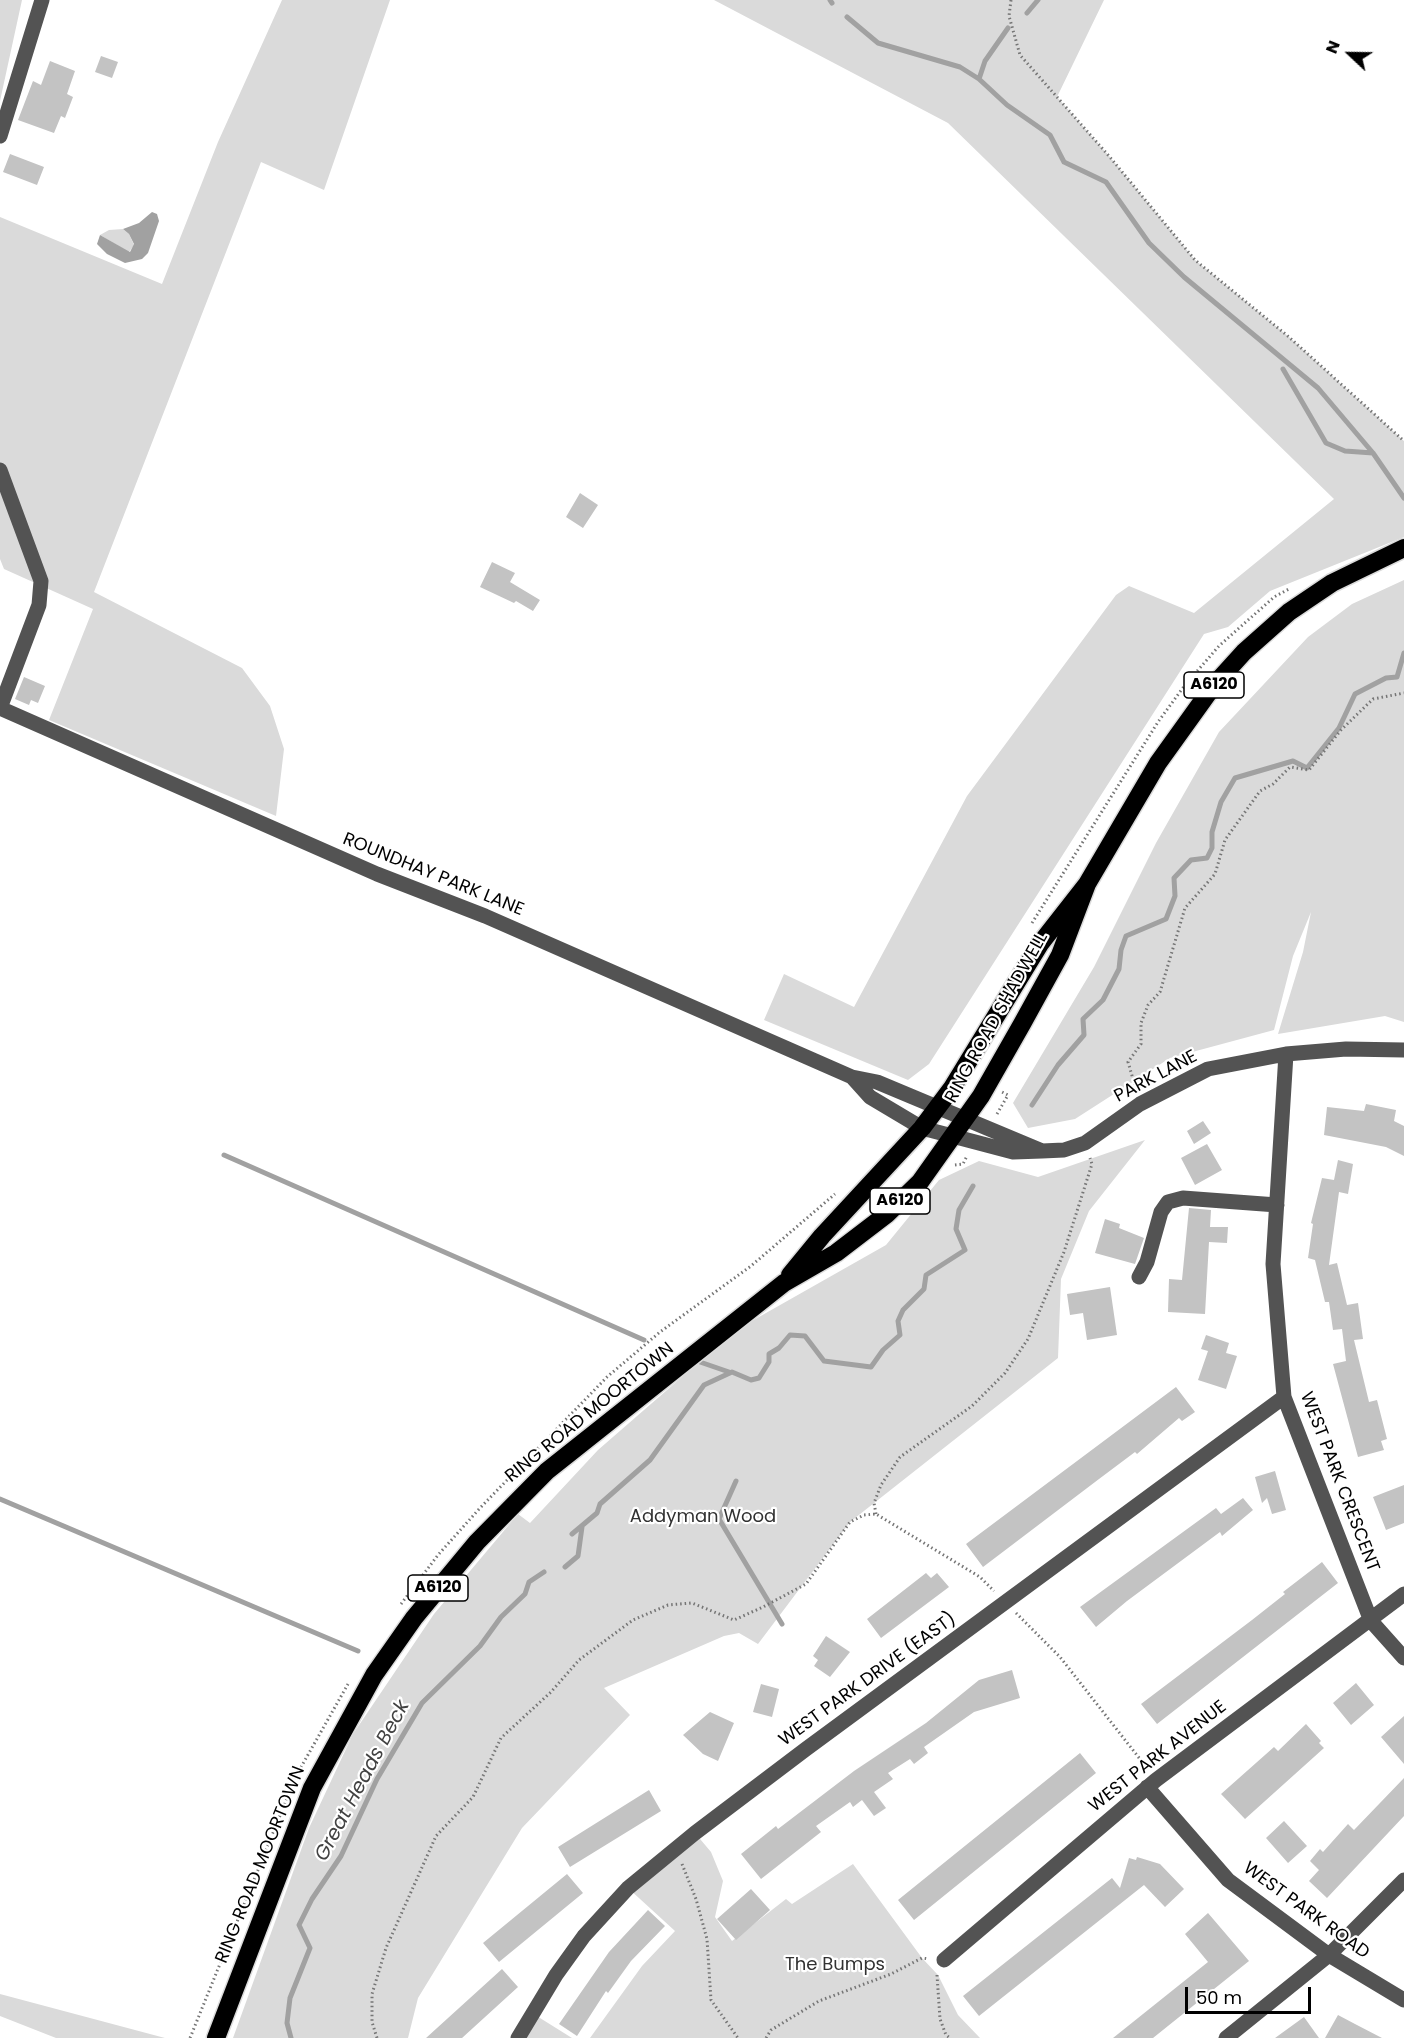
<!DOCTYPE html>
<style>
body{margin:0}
#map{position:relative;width:1404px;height:2038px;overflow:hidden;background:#fff;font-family:Poppins,sans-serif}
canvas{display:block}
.north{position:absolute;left:1320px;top:24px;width:60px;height:60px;-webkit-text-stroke:4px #fff;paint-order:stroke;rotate:292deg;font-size:16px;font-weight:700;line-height:24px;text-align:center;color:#000}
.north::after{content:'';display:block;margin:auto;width:21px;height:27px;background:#000;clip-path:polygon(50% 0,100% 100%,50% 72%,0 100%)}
.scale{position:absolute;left:1185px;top:1987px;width:126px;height:27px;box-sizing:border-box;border:3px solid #000;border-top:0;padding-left:8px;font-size:18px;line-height:21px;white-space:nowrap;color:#000;-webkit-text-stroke:4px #fff;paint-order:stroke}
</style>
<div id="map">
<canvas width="1404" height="2038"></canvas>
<div class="north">N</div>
<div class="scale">50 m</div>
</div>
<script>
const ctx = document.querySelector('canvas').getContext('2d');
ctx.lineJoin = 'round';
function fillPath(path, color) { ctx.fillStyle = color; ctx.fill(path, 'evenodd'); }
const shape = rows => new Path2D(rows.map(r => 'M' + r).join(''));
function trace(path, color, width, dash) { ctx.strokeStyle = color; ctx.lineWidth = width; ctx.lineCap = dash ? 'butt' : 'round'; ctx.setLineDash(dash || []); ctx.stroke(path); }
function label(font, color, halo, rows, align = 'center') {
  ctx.font = font + ' Poppins,sans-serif'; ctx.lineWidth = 4.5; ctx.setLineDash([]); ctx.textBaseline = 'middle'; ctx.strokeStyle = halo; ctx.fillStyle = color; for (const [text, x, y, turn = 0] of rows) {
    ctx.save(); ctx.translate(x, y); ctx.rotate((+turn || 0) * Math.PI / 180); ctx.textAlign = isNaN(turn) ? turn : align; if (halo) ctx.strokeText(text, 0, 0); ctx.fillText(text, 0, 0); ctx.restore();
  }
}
fillPath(shape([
 [0,0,22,0,0,101],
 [282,0,390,0,324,190,261,162,94,592,242,668,270,706,284,749,276,816,49,720,93,609,4,569,0,559,0,217,162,284,218,142],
 [714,0,1104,0,1057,97,1109,156,1195,260,1289,337,1404,441,1404,537,1270,591,1228,627,1204,634,929,1064,908,1080,764,1020,784,974,854,1007,967,796,1116,595,1129,586,1194,613,1334,499,948,123],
 [123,229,129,234,134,245,129,252,100,235,109,230],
 [1404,580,1404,1022,1385,1016,1278,1034,1303,952,1311,912,1293,956,1274,1030,1170,1058,1075,1119,1028,1128,1013,1103,1094,967,1156,843,1219,732,1308,637,1352,604],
 [1145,1140,1089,1211,1061,1279,1058,1358,850,1522,758,1644,739,1633,724,1636,604,1688,630,1715,522,1828,418,1998,408,2038,233,2038,309,1828,353,1734,434,1614,518,1514,530,1523,598,1450,736,1330,886,1245,939,1180,979,1161,1038,1177],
 [695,1833,711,1852,723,1881,715,1917,732,1941,786,1899,792,1904,853,1864,922,1958,938,1975,958,2015,980,2038,590,2038,642,1966,675,1931,628,1888],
 [0,1994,165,2038,56,2038,0,2016],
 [532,2013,572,2038,518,2038]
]), '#dadada');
fillPath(shape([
 [152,212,157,214,159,221,148,253,142,259,125,263,107,254,97,244,100,235,130,252,134,244,129,234,123,229,139,223]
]), '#a1a1a1');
trace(shape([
 [830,0,832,3],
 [1027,13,1038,0],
 [847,17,878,43,960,67,979,79,1007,105,1050,135,1064,162,1106,182,1149,243,1184,277,1318,388,1373,453,1404,498],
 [979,79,985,61,1008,28],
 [1283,369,1326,443,1345,451,1373,453],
 [1032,1105,1058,1065,1084,1035,1083,1019,1103,1000,1119,969,1121,950,1126,936,1166,919,1175,896,1174,878,1191,860,1207,858,1212,848,1212,832,1221,802,1235,778,1293,761,1307,768,1339,728,1355,694,1386,678,1397,677,1404,653],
 [224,1155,644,1340],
 [700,1362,729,1372],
 [736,1481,719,1519,782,1624],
 [0,1499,358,1651],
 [572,1534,597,1513,600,1504,650,1460,704,1385,732,1372,751,1380,759,1378,769,1362,769,1354,779,1348,790,1335,805,1336,824,1361,871,1367,883,1350,900,1335,898,1321,903,1310,924,1289,926,1275,965,1250,956,1229,959,1210,973,1186],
 [565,1567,578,1556,582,1527],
 [291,2038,287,2023,290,1998,310,1948,299,1925,312,1899,341,1856,377,1779,422,1703,480,1646,501,1617,525,1594,529,1582,544,1572]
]), '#a1a1a1', 5);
fillPath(shape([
 [101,56,118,62,112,78,95,72],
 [50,61,75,71,67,94,73,97,65,118,61,116,54,133,18,120,33,81,41,85],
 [10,154,44,167,37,185,3,172],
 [580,493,598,505,583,528,566,517],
 [492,562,515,573,510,582,540,600,533,611,516,601,514,603,480,587],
 [24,677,45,686,38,703,31,700,29,705,15,699],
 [1366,1104,1396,1110,1394,1121,1404,1126,1404,1156,1386,1147,1324,1135,1327,1107,1364,1111],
 [1203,1121,1211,1133,1194,1144,1187,1131],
 [1207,1144,1222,1170,1195,1185,1181,1158],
 [1338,1160,1353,1164,1348,1194,1339,1192,1329,1265,1337,1263,1347,1305,1358,1303,1363,1339,1354,1340,1369,1402,1377,1400,1387,1439,1381,1441,1384,1450,1358,1457,1333,1364,1346,1361,1342,1329,1333,1330,1329,1302,1325,1302,1315,1260,1308,1258,1313,1224,1311,1223,1322,1178,1334,1180],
 [1189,1208,1211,1210,1210,1227,1228,1227,1227,1243,1209,1242,1205,1314,1168,1312,1169,1279,1182,1280],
 [1105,1219,1120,1224,1119,1228,1144,1238,1135,1264,1095,1253],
 [1110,1287,1117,1335,1087,1340,1083,1313,1070,1315,1067,1294],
 [1206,1335,1229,1343,1226,1353,1237,1356,1226,1389,1198,1380,1208,1351,1201,1349],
 [1176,1387,1195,1412,1182,1421,1179,1418,1137,1454,1135,1452,1099,1479,983,1567,966,1544],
 [1275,1471,1286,1510,1272,1514,1267,1498,1262,1503,1255,1477],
 [1404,1485,1404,1523,1386,1530,1373,1497],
 [1243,1498,1253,1510,1222,1536,1220,1532,1127,1601,1096,1627,1080,1607,1216,1508,1221,1514],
 [1322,1562,1338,1583,1157,1724,1141,1704,1252,1620,1285,1594,1283,1592],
 [926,1573,931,1578,937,1573,949,1587,881,1638,867,1619],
 [826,1636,850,1652,830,1677,814,1666,818,1660,813,1656],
 [1012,1670,1020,1698,974,1712,924,1747,928,1753,914,1764,910,1759,888,1773,893,1779,874,1792,886,1808,874,1816,862,1800,853,1807,850,1802,816,1826,821,1832,761,1879,741,1854,776,1826,778,1829,854,1771,926,1723,979,1680],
 [1356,1683,1374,1705,1351,1725,1333,1703],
 [761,1684,779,1689,772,1717,753,1712],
 [710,1712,734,1723,718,1761,703,1754,683,1735],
 [1404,1716,1404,1764,1381,1737],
 [1306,1724,1321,1741,1319,1743,1324,1748,1245,1819,1221,1794,1274,1747,1278,1751],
 [1080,1753,1096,1773,914,1920,898,1900],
 [1404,1778,1404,1816,1327,1898,1309,1881,1319,1870,1310,1861,1320,1849,1323,1852,1348,1824,1354,1830],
 [649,1790,661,1811,570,1867,558,1847],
 [1284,1821,1307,1846,1288,1863,1266,1838],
 [1137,1857,1160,1864,1184,1889,1165,1907,1144,1885,979,2016,963,1996,1112,1878,1120,1888,1129,1858,1136,1860],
 [567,1874,583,1893,499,1962,483,1943],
 [751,1889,770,1910,736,1940,717,1919],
 [648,1910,665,1926,631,1961,608,1993,606,1991,577,2036,559,2024,609,1952],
 [1208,1913,1249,1961,1153,2038,1113,2038,1208,1962,1185,1934],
 [502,1969,518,1987,462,2038,426,2038],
 [1338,2015,1355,2024,1382,2038,1325,2038],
 [1304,2017,1319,2038,1275,2038]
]), '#c3c3c3');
const highway = shape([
 [790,1275,822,1236,922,1128,952,1088,1040,944,1087,884,1158,763,1214,685,1244,652,1289,612,1332,583,1404,548],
 [216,2038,312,1788,374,1675,414,1618,477,1542,547,1471,784,1283,836,1253,887,1214,920,1182,981,1096,1022,1024,1060,955,1087,884]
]);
trace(highway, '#dbdbdb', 21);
trace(shape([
 [1011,0,1009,16,1020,55,1109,156,1195,260,1289,337,1404,441],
 [1032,923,1158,722,1185,685,1219,646,1274,597,1289,589],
 [1136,1089,1128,1062,1141,1044,1141,1023,1148,1005,1160,992,1185,908,1215,874,1225,840,1260,791,1273,784,1290,767,1309,770,1341,730,1373,699,1404,693],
 [997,1114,1008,1095,1002,1092],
 [955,1165,963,1164,967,1156],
 [876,1514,874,1503,881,1485,900,1457,972,1406,1005,1373,1028,1339,1064,1252,1092,1164,1090,1158],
 [401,1604,438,1555,480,1508,607,1377,660,1332,751,1266,835,1194],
 [1016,1613,1060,1657,1147,1768],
 [682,1864,696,1899,707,1939,711,2000,738,2038],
 [937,1975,940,2019,946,2035,950,2038],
 [190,2038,296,1776,348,1684],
 [377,2038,372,2022,372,1994,386,1948,436,1836,473,1797,501,1738,551,1692,579,1660,633,1620,668,1605,692,1603,734,1620,763,1607,806,1584,850,1522,864,1515,876,1514,980,1577,994,1591],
 [766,2038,771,2030,819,2001,891,1974,922,1958,929,1959]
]), '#757575', 3, [1.5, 3]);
trace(shape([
 [0,136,42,0],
 [0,470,41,581,39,605,0,708],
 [0,708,377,874,485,916,852,1077,877,1082,1042,1151],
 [1286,1054,1273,1264,1284,1397,1371,1621,1404,1658],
 [852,1077,870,1097,922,1128,1013,1152,1042,1151,1064,1150,1085,1143,1140,1104,1208,1069,1286,1054,1346,1049,1404,1050],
 [1139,1277,1147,1262,1161,1212,1168,1202,1183,1198,1277,1205],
 [1147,1787,1228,1880,1329,1955,1404,2000],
 [944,1960,1156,1780,1404,1594],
 [518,2038,556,1975,584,1936,628,1888,695,1833,806,1749,1284,1397],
 [1226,2038,1329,1955,1404,1880]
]), '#535353', 15);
trace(highway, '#000', 18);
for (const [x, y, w] of [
 [1214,685,60],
 [900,1201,60],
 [438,1588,60]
]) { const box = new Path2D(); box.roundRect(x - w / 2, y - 13, w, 26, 4.5); ctx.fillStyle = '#fff'; ctx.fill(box); trace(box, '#000', 1.5); }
label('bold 16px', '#000', null, [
 ["A6120",1214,685],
 ["A6120",900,1201],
 ["A6120",438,1588]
]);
label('18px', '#000', '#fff', [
 ["ROUNDHAY PARK LANE",433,875,22],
 ["RING ROAD SHADWELL",997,1018,-61],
 ["PARK LANE",1156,1077,-28],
 ["RING ROAD MOORTOWN",590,1413,-39],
 ["WEST PARK CRESCENT",1339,1482,69],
 ["WEST PARK DRIVE (EAST)",868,1680,-36],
 ["WEST PARK AVENUE",1158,1757,-38],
 ["RING ROAD MOORTOWN",261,1865,-68],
 ["WEST PARK ROAD",1306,1911,36]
]);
label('18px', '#313131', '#fff', [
 ["Addyman Wood",703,1517],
 ["The Bumps",835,1965]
]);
label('italic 20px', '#424242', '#fff', [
 ["Great Heads Beck",363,1781,-62]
]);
</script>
